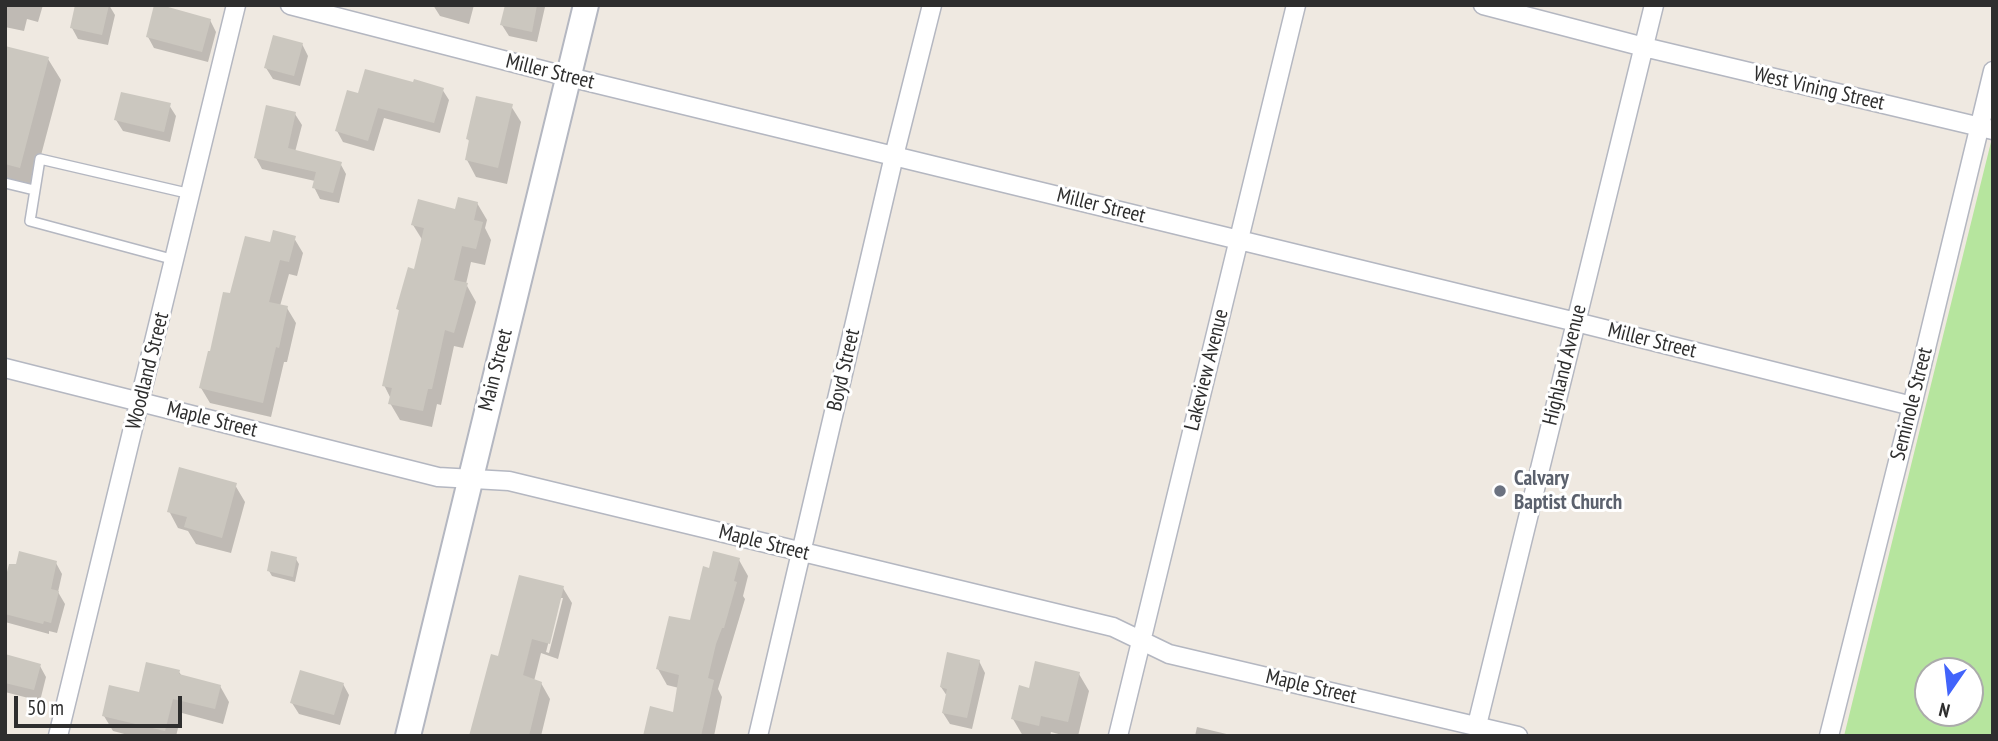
<!DOCTYPE html>
<style>
body{margin:0}
#map{position:relative;width:1998px;height:741px;overflow:hidden;background:#efe9e1;font-family:"PT Sans Narrow",sans-serif}
canvas{display:block}
.frame{position:absolute;inset:0;border:7px solid #2e2e2e;pointer-events:none}
.north{position:absolute;left:1914px;top:657px;width:70px;height:70px;box-sizing:border-box;background:#fff;border:2px solid #ababab;border-radius:50%;rotate:194deg;font-size:19px;font-weight:700;line-height:28px;text-align:center;color:#2e2e2e}
.north::after{content:'';display:block;margin:auto;width:24px;height:32px;background:#4264fb;clip-path:polygon(50% 0,100% 100%,50% 72%,0 100%)}
.scale{position:absolute;left:14px;top:696px;width:168px;height:32px;box-sizing:border-box;border:4px solid #2e2e2e;border-top:0;padding-left:9px;font-size:21px;line-height:24px;white-space:nowrap;color:#2e2e2e;-webkit-text-stroke:5px #fff;paint-order:stroke}
</style>
<div id="map">
<canvas width="1998" height="741"></canvas>
<div class="frame"></div>
<div class="north">N</div>
<div class="scale">50 m</div>
</div>
<script>
const ctx = document.querySelector('canvas').getContext('2d');
ctx.lineJoin = 'round';
function fillPath(path, color) { ctx.fillStyle = color; ctx.fill(path, 'evenodd'); }
const shape = rows => new Path2D(rows.map(r => 'M' + r).join(''));
function trace(path, color, width, dash) { ctx.strokeStyle = color; ctx.lineWidth = width; ctx.lineCap = dash ? 'butt' : 'round'; ctx.setLineDash(dash || []); ctx.stroke(path); }
function label(font, color, halo, rows, align = 'center') {
  ctx.font = font + ' "PT Sans Narrow",sans-serif'; ctx.lineWidth = 6; ctx.setLineDash([]); ctx.textBaseline = 'middle'; ctx.strokeStyle = halo; ctx.fillStyle = color; for (const [text, x, y, turn = 0] of rows) {
    ctx.save(); ctx.translate(x, y); ctx.rotate((+turn || 0) * Math.PI / 180); ctx.textAlign = isNaN(turn) ? turn : align; if (halo) ctx.strokeText(text, 0, 0); ctx.fillText(text, 0, 0); ctx.restore();
  }
}
fillPath(shape([
 [1991,142,1993,142,1993,736,1844,736],
 [1928,671,1970,671,1970,713,1928,713]
]), '#b6e59e');
fillPath(shape([
 [5,5,43,5,38,22,27,19,24,31,5,27],
 [77,5,109,5,115,15,108,45,78,39,72,28],
 [433,5,474,5,469,24,440,16],
 [507,5,544,5,545,7,537,42,509,36,502,25],
 [210,20,216,32,208,62,154,48,148,37],
 [302,44,308,56,300,86,273,79,266,68],
 [5,48,48,59,61,80,32,189,5,182],
 [442,89,449,100,440,133,384,118,374,151,343,142,337,131,359,95],
 [169,105,176,116,170,142,123,131,116,120],
 [511,106,521,122,507,184,476,177,467,160,470,143,468,139],
 [295,114,302,125,295,152,340,163,346,174,339,203,320,199,314,187,315,181,262,169,256,158],
 [477,203,487,220,485,228,491,240,485,265,471,262,466,284,476,302,463,348,454,346,441,405,437,404,432,427,400,420,390,403,391,399,384,385,401,313,398,309,415,271,423,241,413,225],
 [294,238,303,253,297,276,289,274,280,306,287,308,296,323,287,362,284,362,271,417,210,403,201,388,231,295,271,245],
 [235,485,245,502,231,553,196,544,188,531,178,528,169,511],
 [296,559,299,564,295,582,272,576,269,571],
 [739,560,748,576,743,596,745,599,718,689,722,697,714,736,645,736,674,714,679,688,667,685,658,669,691,622,710,570],
 [56,563,62,574,58,592,65,604,57,633,49,631,49,634,5,622,5,588],
 [563,588,572,603,558,659,541,653,534,681,541,683,550,699,541,736,470,736,499,658],
 [560,598,563,598,549,653,546,652],
 [5,656,40,666,46,677,40,701,5,692],
 [979,661,985,673,972,729,950,724,943,713,947,696,941,687],
 [179,672,182,676,220,686,229,702,223,724,182,713,176,736,132,736,113,731,104,716],
 [1079,674,1089,691,1078,736,1066,736,1051,732,1050,736,1023,736,1013,719,1030,690],
 [343,684,349,695,340,725,299,714,292,703],
 [1197,727,1235,736,1195,736]
]), '#0003');
fillPath(shape([
 [75,5,109,5,102,35,70,28],
 [154,5,161,5,211,19,202,52,146,37],
 [505,5,537,5,532,32,500,25],
 [273,35,303,43,294,76,264,68],
 [5,46,49,57,20,168,5,164],
 [365,69,413,82,414,79,444,88,434,123,378,108,368,141,335,131,347,90,358,93],
 [121,92,171,103,164,132,114,120],
 [476,96,513,104,498,168,465,160,469,140,466,139],
 [266,105,296,112,288,148,342,162,333,193,312,188,316,172,254,158],
 [458,197,478,202,474,220,483,222,476,249,462,246,454,280,468,283,454,333,445,330,432,389,428,389,423,411,388,404,392,388,382,386,399,310,396,309,408,267,414,269,424,228,411,225,418,199,455,209],
 [273,230,296,236,289,262,280,260,269,302,288,306,279,348,276,347,263,403,199,388,208,351,210,351,223,292,230,293,245,236,270,242],
 [179,467,237,483,222,538,184,527,187,517,167,512],
 [19,551,57,561,51,589,59,591,51,623,44,621,43,624,5,614,5,580,9,564,16,564],
 [271,551,297,557,293,577,267,571],
 [713,551,740,558,734,581,737,582,724,628,722,628,716,644,708,678,714,680,701,736,643,736,650,706,673,712,679,675,656,669,669,616,690,620,703,566,709,568],
 [519,575,564,586,550,644,532,639,523,675,542,682,529,736,469,736,491,654,498,656],
 [947,652,980,660,967,718,942,713,947,689,940,687],
 [5,654,41,664,34,690,5,683],
 [1035,661,1080,672,1068,722,1041,716,1039,726,1011,719,1019,685,1029,688],
 [146,662,180,670,179,674,221,685,215,709,173,699,165,731,102,716,109,685,139,692],
 [300,670,344,683,334,715,290,703]
]), '#cbc7bf');
const service = shape([
 [5,183,34,190],
 [175,260,30,221,40,159,191,194]
]);
const minor = shape([
 [290,5,569,77,1576,322,1912,406],
 [1483,5,1644,47,1993,130],
 [5,368,438,477,509,481,1113,627,1169,654,1518,736],
 [1477,725,1654,5],
 [58,736,236,5],
 [758,736,894,156,932,5],
 [1118,736,1296,5],
 [1829,736,1912,406,1993,71]
]);
const secondary = shape([
 [408,736,586,5]
]);
trace(service, '#b4b7c1', 12);
trace(minor, '#b4b7c1', 21);
trace(secondary, '#b4b7c1', 28);
trace(service, '#fff', 9);
trace(minor, '#fff', 18);
trace(secondary, '#fff', 24);
for (const [x, y, r, color] of [
 [1500,491,7,"#6b7280"]
]) { const dot = new Path2D(); dot.arc(x, y, r, 0, 2 * Math.PI); ctx.fillStyle = color; ctx.fill(dot); trace(dot, '#fff', 2.5); }
label('21px', '#2e2e2e', '#fff', [
 ["Miller Street",550,72,14],
 ["West Vining Street",1819,89,13],
 ["Miller Street",1101,206,14],
 ["Miller Street",1652,341,14],
 ["Highland Avenue",1565,365,-76],
 ["Main Street",496,370,-76],
 ["Boyd Street",844,370,-77],
 ["Lakeview Avenue",1207,370,-76],
 ["Woodland Street",148,371,-76],
 ["Seminole Street",1912,404,-76],
 ["Maple Street",212,420,14],
 ["Maple Street",764,543,14],
 ["Maple Street",1311,687,13]
]);
label('bold 21px', '#5b616d', '#fff', [
 ["Calvary",1514,479],
 ["Baptist Church",1514,503]
], 'left');
</script>
